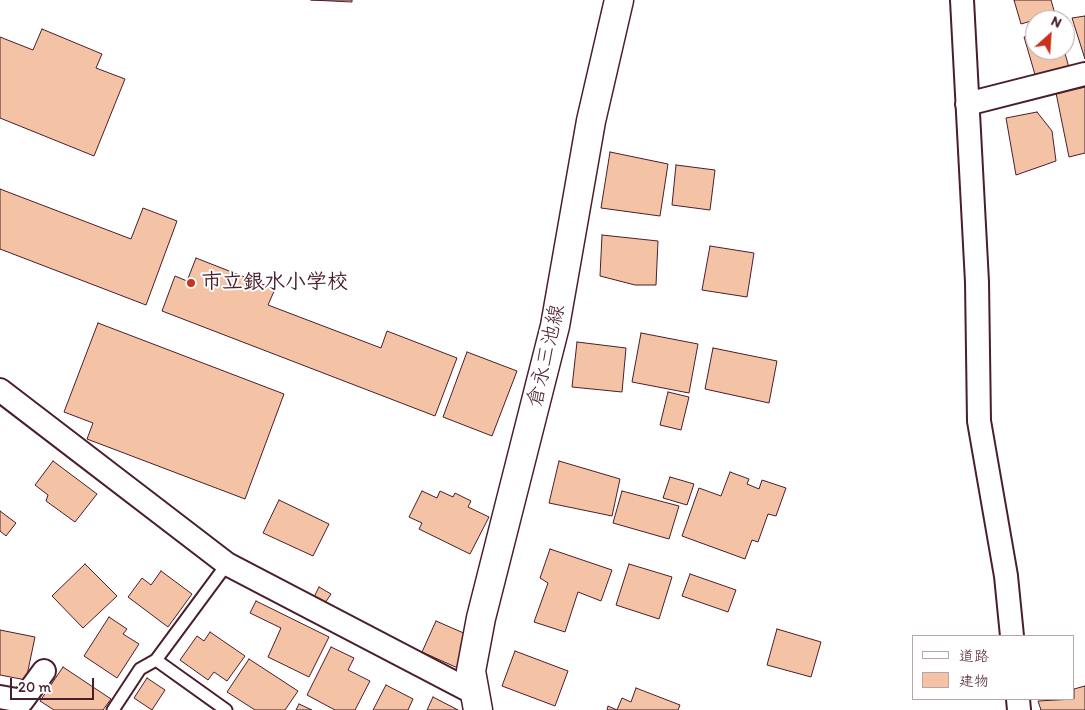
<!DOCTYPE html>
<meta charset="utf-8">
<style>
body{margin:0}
#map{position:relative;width:1085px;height:710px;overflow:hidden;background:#fff;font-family:Itim,"Klee One",sans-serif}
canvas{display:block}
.legend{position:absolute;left:912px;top:635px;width:162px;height:65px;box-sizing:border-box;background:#fff;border:1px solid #b7a5aa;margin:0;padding:6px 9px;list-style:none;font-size:15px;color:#4a1f2b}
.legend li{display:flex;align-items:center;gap:10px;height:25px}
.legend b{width:25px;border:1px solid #b7a5aa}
.north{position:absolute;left:1025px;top:10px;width:50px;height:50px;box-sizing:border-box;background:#fff;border:1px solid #b7a5aa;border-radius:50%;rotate:26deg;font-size:14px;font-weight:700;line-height:20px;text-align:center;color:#4a1f2b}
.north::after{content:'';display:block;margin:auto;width:18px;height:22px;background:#c8321e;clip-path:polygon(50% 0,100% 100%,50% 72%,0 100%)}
.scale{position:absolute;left:10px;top:678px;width:84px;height:22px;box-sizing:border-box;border:2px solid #4a1f2b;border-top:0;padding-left:6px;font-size:15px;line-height:18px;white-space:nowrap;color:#4a1f2b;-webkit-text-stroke:4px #fff;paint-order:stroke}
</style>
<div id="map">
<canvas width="1085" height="710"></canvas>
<ul class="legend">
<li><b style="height:6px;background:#fff"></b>道路</li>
<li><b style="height:14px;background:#f4c2a4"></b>建物</li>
</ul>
<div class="north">N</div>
<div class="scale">20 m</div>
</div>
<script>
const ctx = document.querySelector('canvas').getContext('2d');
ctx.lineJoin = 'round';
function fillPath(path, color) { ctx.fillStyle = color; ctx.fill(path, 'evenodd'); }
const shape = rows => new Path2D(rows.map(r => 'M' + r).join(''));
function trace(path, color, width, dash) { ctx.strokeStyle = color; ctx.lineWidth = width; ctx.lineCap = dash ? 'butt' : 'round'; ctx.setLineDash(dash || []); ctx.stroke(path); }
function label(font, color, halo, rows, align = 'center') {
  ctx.font = font + ' Itim,"Klee One",sans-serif'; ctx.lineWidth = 4; ctx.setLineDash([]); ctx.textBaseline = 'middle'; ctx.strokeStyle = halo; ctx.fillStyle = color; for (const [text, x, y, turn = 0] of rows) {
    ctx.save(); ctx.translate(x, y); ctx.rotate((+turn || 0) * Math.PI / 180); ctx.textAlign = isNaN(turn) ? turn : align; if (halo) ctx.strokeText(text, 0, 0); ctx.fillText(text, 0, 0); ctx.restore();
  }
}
const building = shape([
 [311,0,352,0,352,2,311,0],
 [1014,0,1051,0,1055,14,1021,24,1014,0],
 [1085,16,1085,59,1072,18,1085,16],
 [42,29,102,54,96,68,125,79,94,156,0,118,0,37,33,50,42,29],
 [1035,34,1035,50,1064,50,1070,71,1036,78,1024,37,1035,34],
 [1085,87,1085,153,1069,157,1056,93,1085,87],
 [1037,112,1052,131,1056,161,1016,175,1006,118,1037,112],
 [610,152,668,164,660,216,601,208,610,152],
 [676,165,715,170,710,210,672,205,676,165],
 [0,189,131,239,143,208,177,221,146,305,0,249,0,189],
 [602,235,658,241,656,285,635,285,600,276,602,235],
 [710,246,754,253,747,297,702,290,710,246],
 [196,258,275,289,268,305,381,348,387,331,457,358,435,416,162,311,175,276,187,281,196,258],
 [98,323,284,394,245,499,87,439,93,423,64,412,98,323],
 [641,333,698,344,689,393,632,382,641,333],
 [577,342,626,348,622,392,572,387,577,342],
 [713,348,777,361,769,403,705,389,713,348],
 [467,352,517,371,492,436,443,417,467,352],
 [668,392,689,397,681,430,660,425,668,392],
 [53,461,97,494,75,522,46,501,48,495,35,485,53,461],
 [559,461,620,479,612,516,549,503,559,461],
 [730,472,749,479,747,484,759,489,762,480,786,488,776,516,768,514,758,542,752,540,745,559,682,536,699,488,721,496,730,472],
 [670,477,694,484,687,505,663,498,670,477],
 [422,491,437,498,440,491,453,497,455,493,471,501,468,507,489,517,470,554,419,529,422,523,409,517,422,491],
 [622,491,679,506,669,539,613,523,622,491],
 [279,500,329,524,313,556,263,533,279,500],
 [0,511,16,523,6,536,0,531,0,511],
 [550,549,612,570,601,601,578,592,565,632,534,622,548,583,540,578,550,549],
 [85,564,117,596,83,628,52,596,85,564],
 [629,564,672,577,659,619,616,605,629,564],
 [161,571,192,594,168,627,128,597,142,578,151,585,161,571],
 [690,574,736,590,728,612,682,596,690,574],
 [319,587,331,594,325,603,314,597,319,587],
 [256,601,329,637,309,677,268,657,281,628,250,613,256,601],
 [109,617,127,629,123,634,139,644,117,678,84,656,109,617],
 [436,621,466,634,460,647,468,651,460,669,422,652,436,621],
 [777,629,821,642,811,677,767,665,777,629],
 [0,630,35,637,26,680,0,675,0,630],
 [210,632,245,656,227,681,214,672,208,680,180,660,197,636,204,641,210,632],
 [331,647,354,658,348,670,370,681,355,710,335,710,307,695,331,647],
 [515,651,568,671,555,706,502,686,515,651],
 [249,659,298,691,285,710,255,710,227,692,249,659],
 [63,667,111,699,103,710,54,710,40,701,63,667],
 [147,678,165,690,152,710,134,698,147,678],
 [386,685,413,699,408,710,373,710,386,685],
 [1085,686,1085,710,1041,710,1038,701,1074,699,1074,689,1085,686],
 [636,688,680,705,678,710,607,710,608,706,617,710,622,698,631,702,636,688],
 [433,697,458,710,427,710,433,697],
 [299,704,312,710,296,710,299,704]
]);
fillPath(building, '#f4c2a4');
trace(building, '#4a1f2b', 1);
const lane = shape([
 [156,660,226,710],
 [113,710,140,669,156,660,227,564]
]);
const street = shape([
 [962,0,977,282,979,421,1006,576,1012,636],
 [967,104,1085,74],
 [0,390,227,564,474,693],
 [0,697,22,701,44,671],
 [1018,699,1019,710]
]);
const secondary = shape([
 [478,710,471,671,481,618,555,326,591,121,619,0]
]);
trace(lane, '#4a1f2b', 15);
trace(street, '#4a1f2b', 26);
trace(secondary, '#4a1f2b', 31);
trace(lane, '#fff', 11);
trace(street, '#fff', 22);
trace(secondary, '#fff', 28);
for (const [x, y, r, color] of [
 [191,283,5,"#c8321e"]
]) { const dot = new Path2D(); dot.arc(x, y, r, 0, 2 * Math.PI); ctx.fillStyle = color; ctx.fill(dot); trace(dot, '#fff', 2); }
label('bold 21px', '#4a1f2b', '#fff', [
 ["市立銀水小学校",201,283]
], 'left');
label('21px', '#4a1f2b', '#fff', [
 ["倉永三池線",547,356,-77]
]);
</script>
